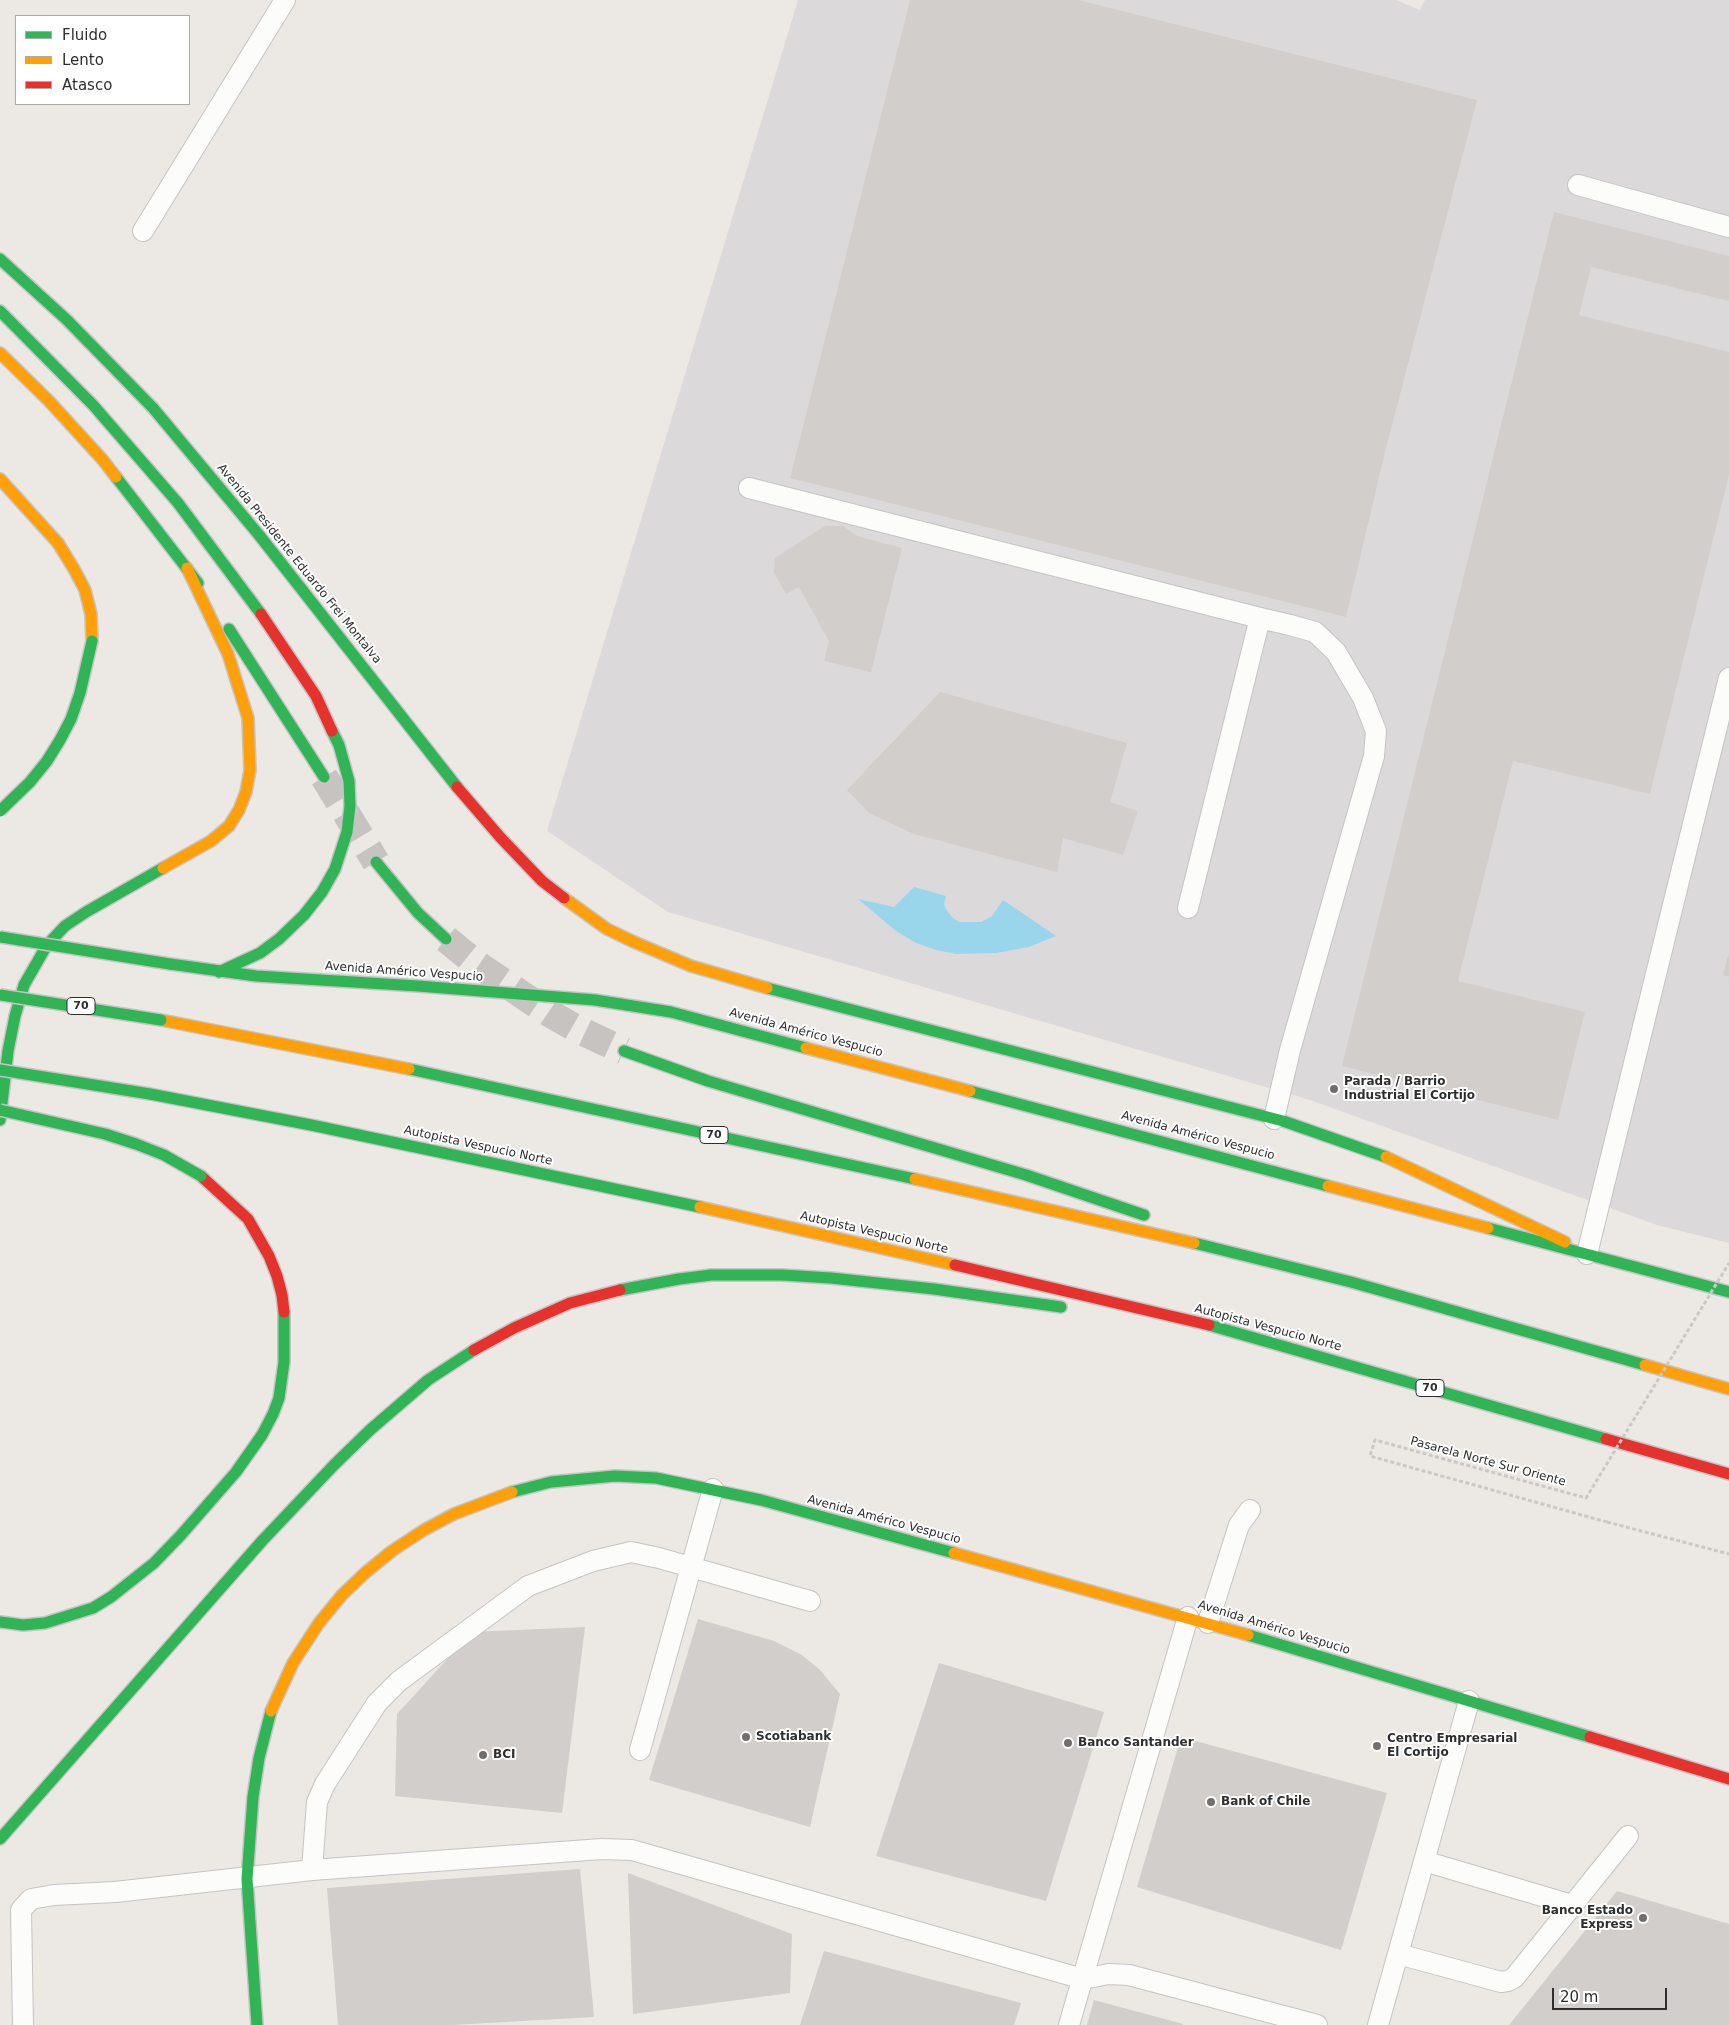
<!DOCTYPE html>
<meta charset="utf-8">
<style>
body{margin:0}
#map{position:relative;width:1729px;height:2025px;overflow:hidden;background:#ece8e4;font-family:"DejaVu Sans",sans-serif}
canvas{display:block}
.legend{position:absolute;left:15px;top:15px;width:175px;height:90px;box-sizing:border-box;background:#fff;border:1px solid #ababab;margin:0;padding:6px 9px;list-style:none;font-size:15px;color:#2e2e2e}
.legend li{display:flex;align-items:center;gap:10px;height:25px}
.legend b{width:25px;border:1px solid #ababab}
.scale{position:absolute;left:1552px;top:1988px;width:115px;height:22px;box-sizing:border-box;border:2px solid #2e2e2e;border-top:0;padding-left:6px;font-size:15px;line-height:18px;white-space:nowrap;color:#2e2e2e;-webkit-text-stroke:4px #fff;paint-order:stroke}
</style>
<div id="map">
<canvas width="1729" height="2025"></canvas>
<ul class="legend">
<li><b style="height:6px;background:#30b455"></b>Fluido</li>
<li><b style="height:6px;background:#ff9f0a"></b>Lento</li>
<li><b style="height:6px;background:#e5322d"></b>Atasco</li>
</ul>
<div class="scale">20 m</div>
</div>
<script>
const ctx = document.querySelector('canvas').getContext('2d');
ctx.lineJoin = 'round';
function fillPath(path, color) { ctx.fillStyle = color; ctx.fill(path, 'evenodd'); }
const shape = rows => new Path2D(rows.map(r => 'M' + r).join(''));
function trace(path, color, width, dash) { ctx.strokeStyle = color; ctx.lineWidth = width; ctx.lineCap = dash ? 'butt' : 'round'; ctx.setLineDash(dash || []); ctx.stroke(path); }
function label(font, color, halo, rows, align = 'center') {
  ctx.font = font + ' "DejaVu Sans",sans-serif'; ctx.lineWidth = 4; ctx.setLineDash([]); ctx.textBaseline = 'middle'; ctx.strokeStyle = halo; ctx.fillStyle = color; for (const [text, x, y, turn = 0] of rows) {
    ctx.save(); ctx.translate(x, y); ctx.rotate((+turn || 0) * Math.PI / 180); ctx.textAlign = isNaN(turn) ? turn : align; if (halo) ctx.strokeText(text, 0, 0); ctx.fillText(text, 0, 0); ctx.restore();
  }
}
fillPath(shape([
 [798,0,1396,0,1420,10,1425,0,1729,0,1729,1243,1657,1225,1310,1100,668,912,547,831]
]), '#dcd9db');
fillPath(shape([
 [914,887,946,896,944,904,946,909,952,917,959,922,981,922,992,916,1003,900,1056,936,1029,947,996,953,956,954,936,950,916,943,896,931,858,899,894,907]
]), '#99d6ec');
fillPath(shape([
 [910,0,1078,0,1477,100,1385,452,1346,617,790,478],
 [1554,212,1729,256,1729,301,1591,267,1579,315,1729,352,1729,475,1650,794,1513,761,1458,981,1585,1012,1558,1120,1342,1066],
 [825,526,843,526,857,536,902,548,871,672,824,661,829,641,799,587,786,594,774,573,775,558],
 [940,692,1127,743,1110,802,1138,811,1123,855,1063,838,1057,872,914,834,869,813,847,790],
 [1728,956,1729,956,1729,977,1723,975],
 [698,1619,774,1641,802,1655,820,1670,840,1694,810,1827,649,1780],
 [585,1627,562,1813,395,1796,397,1714,472,1632],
 [939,1663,1104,1712,1046,1901,876,1856],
 [1181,1737,1387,1793,1341,1950,1137,1887],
 [580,1869,594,2017,452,2025,338,2025,327,1888],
 [628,1873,792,1934,790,1993,633,2014],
 [1617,1891,1729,1924,1729,2025,1509,2025],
 [824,1951,1021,2003,1014,2025,800,2025],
 [1094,2000,1183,2024,1183,2025,1087,2025]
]), '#d1cecb');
trace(shape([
 [324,777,376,862],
 [446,939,478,965,549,1013,579,1030,624,1051]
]), '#c6c3c0', 28, [28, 14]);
const lane = shape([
 [1578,185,1729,227],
 [143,231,285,0],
 [749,488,1260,618,1290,625,1315,632,1336,652,1363,698,1376,731,1374,756,1290,1050,1274,1119],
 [1188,908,1260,618],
 [1587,1254,1729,678],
 [1208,1623,1239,1525,1250,1510],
 [640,1750,713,1489],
 [1424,1861,1572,1905],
 [312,1870,317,1802,325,1784,377,1703,399,1681,528,1586,593,1561,631,1552,659,1558,810,1601],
 [1398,1954,1501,1982,1508,1981,1514,1978,1628,1836],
 [23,2025,21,1910,31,1899,54,1895,115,1892,312,1870,602,1849,632,1850,1083,1979,1109,1974,1129,1975,1317,2025],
 [1069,2025,1188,1617],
 [1378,2025,1469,1701]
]);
const fast = shape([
 [0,259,67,320,153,408,259,535,457,787],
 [0,311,93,405,178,503,261,614],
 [116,477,198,583],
 [229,629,324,777],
 [376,862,418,913,446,939],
 [170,964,256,976,418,986,595,1000,671,1012,806,1048],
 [219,972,260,953,279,939,304,915,322,892,335,869,347,832,350,806,349,781,339,745,332,731],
 [767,988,1283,1121,1386,1157],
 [624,1051,708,1081,1026,1175,1144,1215],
 [409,1069,915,1179],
 [970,1091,1328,1186],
 [150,1094,311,1125,700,1207],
 [0,1120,8,1051,15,1016,24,985,47,945,65,926,86,912,163,868],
 [1488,1228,1729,1292],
 [1194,1243,1351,1282,1645,1365],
 [620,1290,679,1279,711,1275,782,1275,831,1278,934,1289,1061,1307],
 [1209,1325,1606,1439],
 [512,1492,551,1482,615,1476,656,1478,761,1500,954,1553],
 [0,1622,23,1625,45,1623,93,1608,111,1597,154,1563,181,1535,236,1472,262,1435,273,1414,279,1398,284,1362,284,1312],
 [1248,1635,1590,1737],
 [0,1839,262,1541,334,1465,370,1430,428,1380,474,1350],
 [257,2025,247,1879,253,1797,259,1758,271,1711]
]);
const slow = shape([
 [0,353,49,401,102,459,116,477],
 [0,479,58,543,74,569,85,590,91,614,92,641],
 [163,868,211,841,229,826,239,810,246,792,250,770,248,718,228,654,187,568],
 [564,898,607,929,634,942,691,966,767,988],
 [161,1020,409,1069],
 [806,1048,970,1091],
 [1386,1157,1565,1242],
 [915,1179,1194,1243],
 [1328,1186,1488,1228],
 [700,1207,955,1265],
 [1645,1365,1729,1389],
 [954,1553,1248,1635],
 [271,1711,293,1663,319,1623,342,1595,365,1573,392,1551,424,1530,454,1514,512,1492]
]);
const jam = shape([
 [261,614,316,696,332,731],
 [457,787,500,837,542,881,564,898],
 [201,1176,248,1219,269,1256,277,1276,282,1295,284,1312],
 [955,1265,1209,1325],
 [474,1350,514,1328,570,1303,620,1290],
 [1606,1439,1729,1474],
 [1590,1737,1729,1779]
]);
trace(lane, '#c5c4c5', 22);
trace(fast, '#c5c4c5', 14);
trace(slow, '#c5c4c5', 14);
trace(jam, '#c5c4c5', 14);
trace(shape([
 [1607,1522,1729,1554]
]), '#c9c9c8', 3, [4, 2.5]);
trace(lane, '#fcfcfb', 20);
trace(fast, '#30b455', 11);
trace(slow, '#ff9f0a', 11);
trace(jam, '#e5322d', 11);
const fastBridge = shape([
 [0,811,30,782,47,761,60,740,71,719,80,693,92,641],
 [0,937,170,964],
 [0,995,161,1020],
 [0,1070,150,1094],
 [0,1110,105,1134,136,1144,164,1155,201,1176]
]);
trace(fastBridge, '#c6c5c4', 14, []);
trace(shape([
 [1607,1522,1370,1456,1375,1440,1586,1498,1729,1263]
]), '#c9c9c8', 3, [4, 2.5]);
trace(fastBridge, '#30b455', 11);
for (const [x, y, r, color] of [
 [1334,1089,5,"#706f6e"],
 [746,1737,5,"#706f6e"],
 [1068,1743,5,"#706f6e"],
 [1377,1746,5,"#706f6e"],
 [483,1755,5,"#706f6e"],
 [1211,1802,5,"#706f6e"],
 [1643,1918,5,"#706f6e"]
]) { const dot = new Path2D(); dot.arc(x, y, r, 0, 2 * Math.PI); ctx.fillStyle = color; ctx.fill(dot); trace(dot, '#fff', 2); }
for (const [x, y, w] of [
 [81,1006,28],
 [714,1135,28],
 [1430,1388,28]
]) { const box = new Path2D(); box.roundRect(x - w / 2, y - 8.5, w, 17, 4); ctx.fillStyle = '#fff'; ctx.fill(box); trace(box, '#2e2e2e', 1); }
label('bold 11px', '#2e2e2e', null, [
 ["70",81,1006],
 ["70",714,1135],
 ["70",1430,1388]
]);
label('12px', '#2e2e2e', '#fff', [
 ["Avenida Presidente Eduardo Frei Montalva",299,564,51],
 ["Avenida Américo Vespucio",404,972,4],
 ["Avenida Américo Vespucio",806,1033,15],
 ["Avenida Américo Vespucio",1198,1136,15],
 ["Autopista Vespucio Norte",478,1146,12],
 ["Autopista Vespucio Norte",874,1233,13],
 ["Autopista Vespucio Norte",1268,1328,15],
 ["Pasarela Norte Sur Oriente",1488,1462,15],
 ["Avenida Américo Vespucio",884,1520,15],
 ["Avenida Américo Vespucio",1274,1628,17]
]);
label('bold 12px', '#2e2e2e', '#fff', [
 ["Parada / Barrio",1344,1082],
 ["Industrial El Cortijo",1344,1096],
 ["Scotiabank",756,1737],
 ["Centro Empresarial",1387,1739],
 ["El Cortijo",1387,1753],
 ["Banco Santander",1078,1743],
 ["BCI",493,1755],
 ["Bank of Chile",1221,1802],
 ["Banco Estado",1633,1911,"right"],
 ["Express",1633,1925,"right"]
], 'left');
</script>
